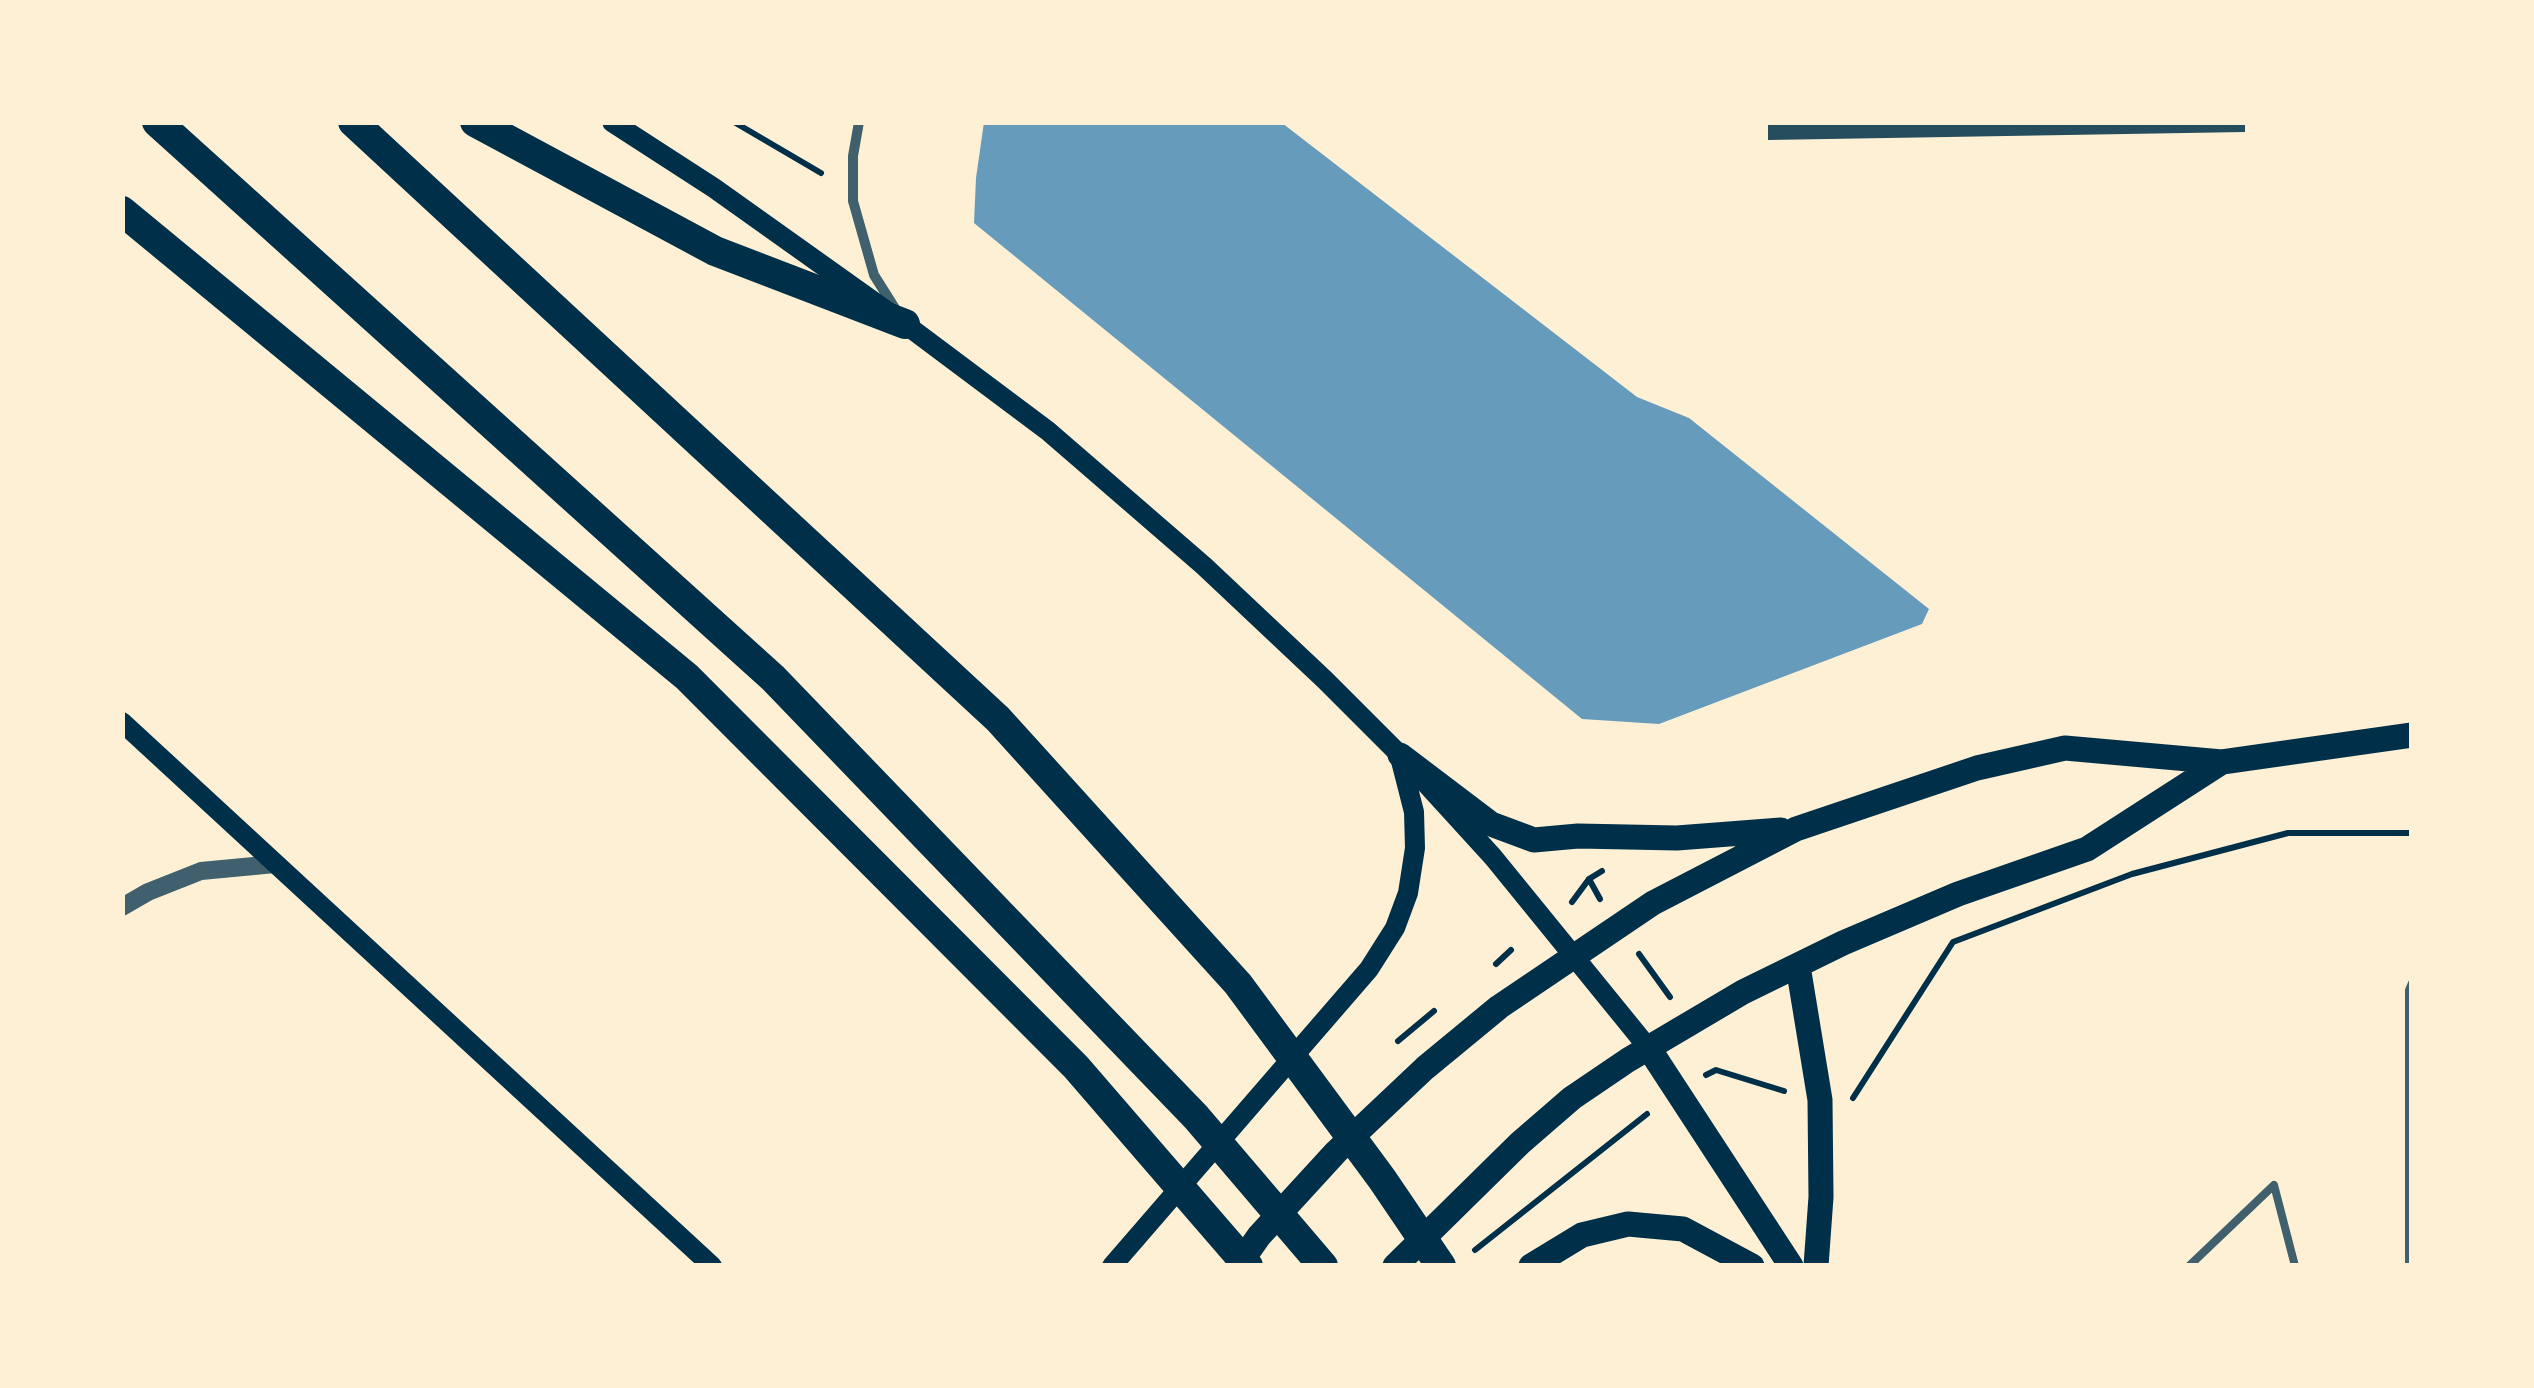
<!DOCTYPE html>
<style>
body{margin:0}
#map{position:relative;width:2534px;height:1388px;overflow:hidden;background:#fdf0d5;font-family:"IBM Plex Serif",serif}
canvas{display:block}
.frame{position:absolute;inset:0;border:125px solid #fdf0d5;pointer-events:none}
</style>
<div id="map">
<canvas width="2534" height="1388"></canvas>
<div class="frame"></div>
</div>
<script>
const ctx = document.querySelector('canvas').getContext('2d');
ctx.lineJoin = 'round';
function fillPath(path, color) { ctx.fillStyle = color; ctx.fill(path, 'evenodd'); }
const shape = rows => new Path2D(rows.map(r => 'M' + r).join(''));
function trace(path, color, width, dash) { ctx.strokeStyle = color; ctx.lineWidth = width; ctx.lineCap = dash ? 'butt' : 'round'; ctx.setLineDash(dash || []); ctx.stroke(path); }
fillPath(shape([
 [984,122,1282,123,1637,397,1689,418,1929,609,1922,624,1659,724,1582,719,974,223,976,178]
]), '#669bbc');
fillPath(shape([
 [1768,122,2245,122,2245,132,1768,140]
]), '#264d5e');
trace(shape([
 [734,122,821,173],
 [1589,879,1600,899],
 [1572,902,1589,879,1602,871],
 [1639,954,1670,997],
 [1496,964,1511,950],
 [1398,1041,1434,1011],
 [1706,1075,1716,1070,1784,1091],
 [1853,1098,1953,942,2132,874,2288,833,2412,833],
 [1475,1250,1647,1114]
]), '#003049', 6);
trace(shape([
 [2189,1266,2274,1185,2295,1266],
 [2409,1266,2409,990,2412,983]
]), '#3f606c', 8);
trace(shape([
 [859,122,853,156,853,201,874,275,896,310]
]), '#3f606c', 10);
trace(shape([
 [122,907,148,892,201,871,275,864]
]), '#3f606c', 18);
trace(shape([
 [612,122,714,188,905,324,1048,431,1204,566,1325,680,1400,755,1493,857,1650,1050],
 [122,722,712,1266],
 [1112,1266,1369,969,1395,928,1408,893,1415,848,1414,812,1401,761]
]), '#003049', 20);
trace(shape([
 [1400,755,1491,824,1534,840,1578,836,1677,838,1781,830],
 [1798,966,1820,1100,1821,1197,1816,1266],
 [1650,1050,1791,1266],
 [1238,1266,1259,1236,1336,1152,1425,1068,1499,1007,1653,903,1796,829,1977,768,2065,748,2222,762,2412,735],
 [1395,1266,1520,1143,1572,1098,1628,1060,1743,992,1843,943,1958,894,2087,849,2222,762],
 [1531,1266,1582,1235,1628,1224,1683,1229,1752,1266]
]), '#003049', 25);
trace(shape([
 [157,122,773,678,1196,1117,1323,1266],
 [353,122,998,719,1238,984,1382,1179,1441,1266],
 [475,122,715,251,905,324],
 [122,211,687,677,1076,1067,1248,1266]
]), '#003049', 30);
</script>
